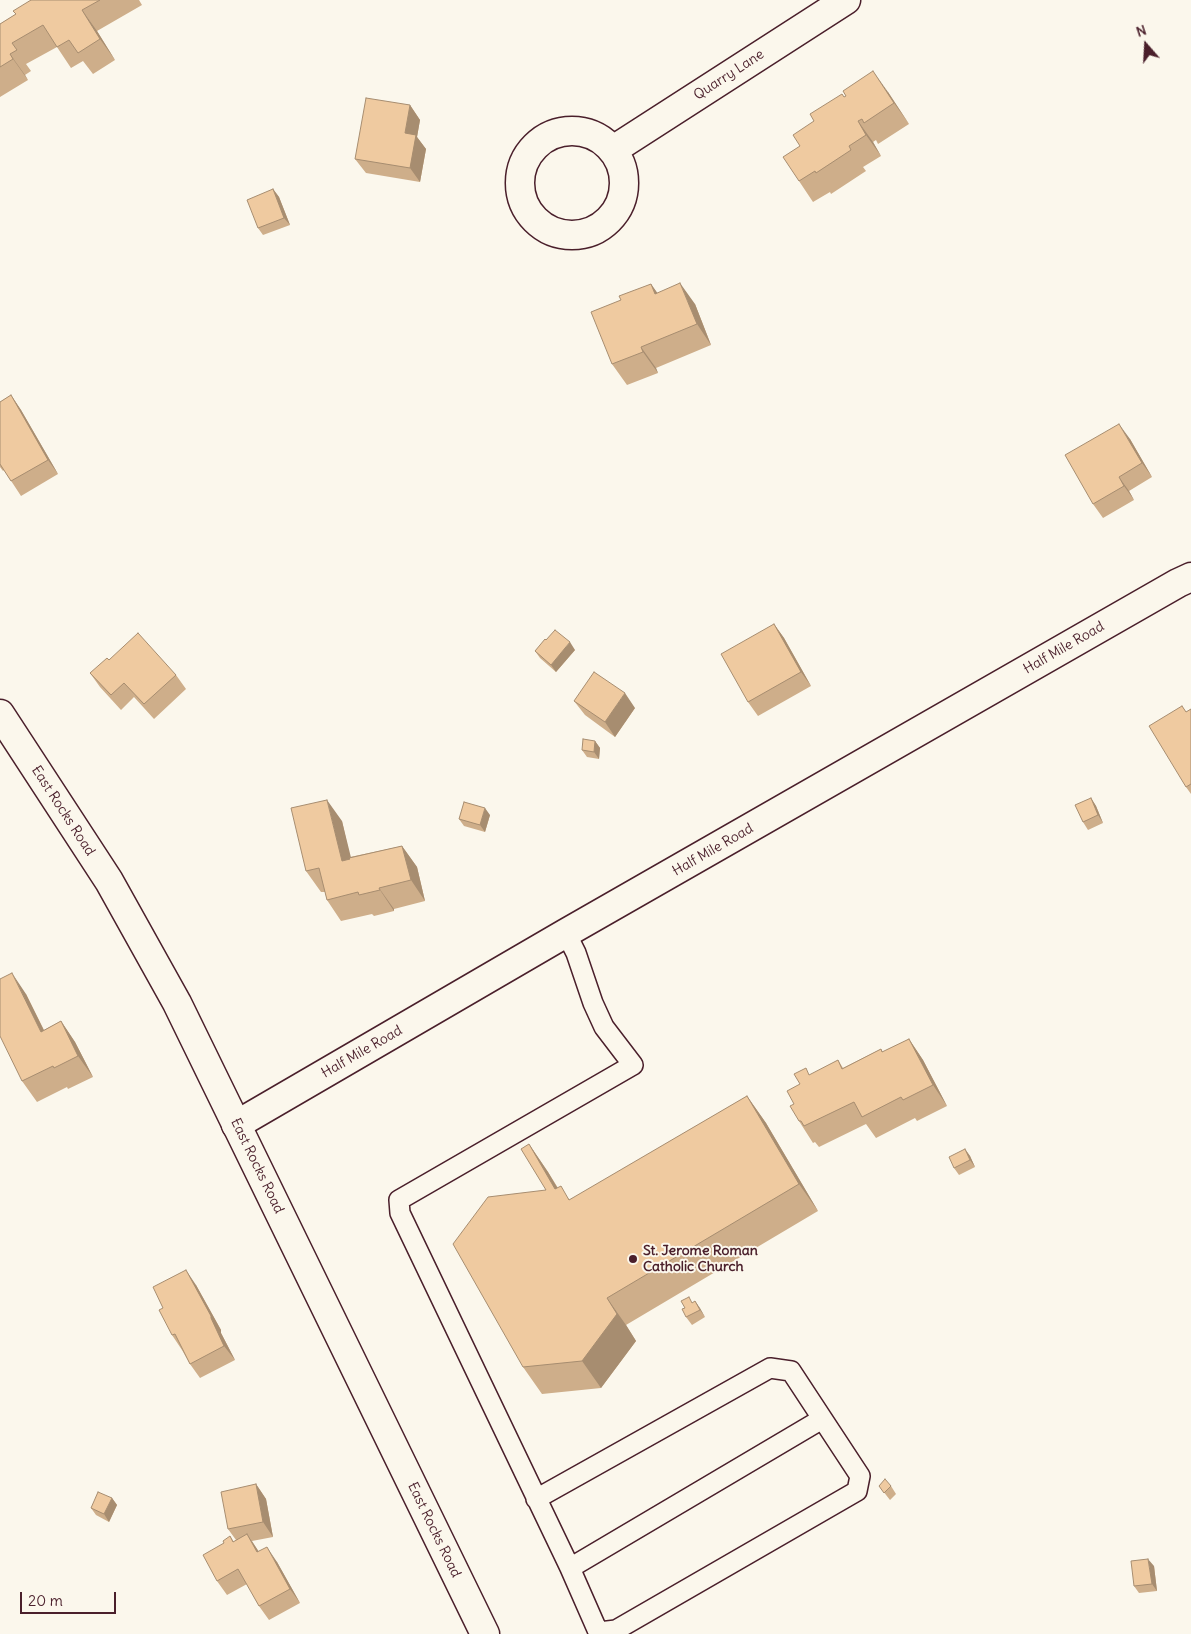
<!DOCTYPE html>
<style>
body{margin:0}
#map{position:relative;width:1191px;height:1634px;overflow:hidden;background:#fbf7ec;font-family:Delius,sans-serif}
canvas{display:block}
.north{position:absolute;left:1121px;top:20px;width:50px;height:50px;-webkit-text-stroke:4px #fbf7ec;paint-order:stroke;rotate:341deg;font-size:14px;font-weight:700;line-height:20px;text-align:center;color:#4a1f2b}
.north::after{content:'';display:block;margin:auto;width:18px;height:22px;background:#4a1f2b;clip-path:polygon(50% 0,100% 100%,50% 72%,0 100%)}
.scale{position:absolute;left:20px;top:1592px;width:96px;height:22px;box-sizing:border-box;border:2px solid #4a1f2b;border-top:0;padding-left:6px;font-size:15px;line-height:18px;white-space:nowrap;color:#4a1f2b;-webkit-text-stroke:4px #fbf7ec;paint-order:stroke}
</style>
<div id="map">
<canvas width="1191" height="1634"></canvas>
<div class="north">N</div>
<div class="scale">20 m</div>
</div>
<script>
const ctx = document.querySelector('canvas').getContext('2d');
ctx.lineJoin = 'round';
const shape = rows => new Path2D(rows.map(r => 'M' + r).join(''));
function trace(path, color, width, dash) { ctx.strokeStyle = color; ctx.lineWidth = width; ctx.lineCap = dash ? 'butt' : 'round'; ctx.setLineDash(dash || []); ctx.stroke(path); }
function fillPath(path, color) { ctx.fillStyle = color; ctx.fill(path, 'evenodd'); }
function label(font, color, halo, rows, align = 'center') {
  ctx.font = font + ' Delius,sans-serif'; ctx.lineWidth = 4; ctx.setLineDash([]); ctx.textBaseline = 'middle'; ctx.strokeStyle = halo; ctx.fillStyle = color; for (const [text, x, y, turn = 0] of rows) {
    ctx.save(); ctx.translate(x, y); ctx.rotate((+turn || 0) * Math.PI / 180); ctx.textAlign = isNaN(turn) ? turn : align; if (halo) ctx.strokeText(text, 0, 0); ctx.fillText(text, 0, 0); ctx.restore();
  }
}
const service = shape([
 [566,933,576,953,593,1003,604,1027,633,1065,399,1200,400,1213,570,1568,599,1634],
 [536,1499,770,1368,791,1371,860,1476,857,1491,616,1630,599,1632],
 [570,1568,822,1419]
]);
const minor = shape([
 '520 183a52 52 0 1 1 104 0a52 52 0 1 1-104 0Z',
 [613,150,846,0],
 [236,1125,566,933,1178,583,1191,577]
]);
const tertiary = shape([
 [0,714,109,881,177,1003,485,1634]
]);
trace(service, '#4a1f2b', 22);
trace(minor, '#4a1f2b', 31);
trace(tertiary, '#4a1f2b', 31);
trace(service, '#fbf7ec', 19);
trace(minor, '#fbf7ec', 28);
trace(tertiary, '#fbf7ec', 28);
fillPath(shape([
 [31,0,139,0,142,5,97,31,115,60,93,74,83,61,71,68,57,47,26,64,31,71,25,75,28,80,0,97,0,24,16,14],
 [888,92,909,124,878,144,876,140,873,142,881,156,863,167,866,171,831,194,830,192,813,202,799,181,800,146,814,121,844,97],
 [410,105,420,120,417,137,426,149,420,182,366,173,355,159],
 [273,189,279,197,290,225,263,235,258,228],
 [651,284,657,293,695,304,711,345,656,368,658,373,627,385,612,364,621,300],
 [11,395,21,410,58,474,21,496,4,470,3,471,0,467,0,402],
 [1130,439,1152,477,1129,491,1134,500,1103,518,1093,504],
 [774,624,784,638,811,686,758,716,748,702],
 [546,640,575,650,556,672,540,658,535,651],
 [109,660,176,675,186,689,154,719,134,697,121,710,100,687,90,673],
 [574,701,635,708,615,737,585,715],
 [1182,706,1186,712,1191,709,1191,794,1186,787],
 [595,741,600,748,599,759,587,757,582,750],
 [1091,798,1096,806,1103,823,1088,830,1083,822],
 [490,815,485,832,464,826,459,819],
 [342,821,350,857,402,846,417,867,425,901,394,909,394,911,374,916,372,914,341,921,327,900,325,892,321,892,306,871],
 [26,994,44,1030,61,1021,75,1042,93,1077,68,1089,67,1087,37,1102,22,1081],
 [909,1039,923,1060,947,1106,917,1121,915,1118,876,1138,866,1124,819,1147,815,1142,813,1143,799,1121,794,1104,800,1084,838,1060,843,1068,881,1049,883,1052],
 [747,1096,766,1123,818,1211,626,1325,636,1341,601,1388,542,1394,523,1367,546,1190,529,1144,548,1172,558,1188,570,1200],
 [965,1149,970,1156,975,1167,959,1175,954,1168],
 [196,1285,221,1330,221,1333,235,1360,200,1378,190,1364,182,1350,172,1335],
 [695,1301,705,1317,692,1325,686,1317,693,1303],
 [256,1484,266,1499,273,1537,252,1541,259,1552,277,1562,300,1603,269,1620,259,1606,247,1584,227,1595,217,1581,224,1543,230,1536,234,1542,236,1540,228,1529],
 [879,1486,891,1486,896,1494,890,1500],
 [112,1498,117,1505,109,1522,96,1515,91,1508],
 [1154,1566,1157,1591,1139,1593,1134,1586]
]), '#ceae8a');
fillPath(shape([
 [82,10,97,31,115,60,100,39],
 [10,54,25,75,28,80,13,59],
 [873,71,888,92,909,124,894,103],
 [410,105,420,120,417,137,426,149,420,182,410,168,405,133],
 [858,121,873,142,881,156,866,135],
 [273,189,279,197,290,225,284,218],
 [680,283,695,304,711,345,697,324],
 [651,284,666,305,655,294],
 [641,347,656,368,658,373,643,352],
 [11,395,21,410,58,474,48,460],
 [1119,424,1130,439,1152,477,1142,463],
 [1119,477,1129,491,1134,500,1124,486],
 [774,624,784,638,811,686,801,672],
 [570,642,575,650,556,672,551,665],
 [625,693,635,708,615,737,605,722],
 [595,741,600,748,599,759,594,752],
 [1091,798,1096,806,1103,823,1098,815],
 [327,800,342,821,357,882,342,861],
 [485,808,490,815,485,832,480,825],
 [402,846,417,867,425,901,411,880],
 [379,888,394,909,394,911,380,890],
 [12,973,26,994,55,1053,41,1032],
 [61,1021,75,1042,93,1077,78,1056],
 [909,1039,923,1060,947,1106,933,1085],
 [747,1096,766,1123,818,1211,799,1184],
 [529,1144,548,1172,574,1216,555,1189],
 [965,1149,970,1156,975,1167,970,1160],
 [186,1270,196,1285,221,1330,221,1333,235,1360,224,1346],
 [607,1298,626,1325,636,1341,601,1388,582,1361],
 [695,1301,700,1308,705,1317,700,1310],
 [256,1484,266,1499,273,1537,263,1522],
 [112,1498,117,1505,109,1522,104,1514],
 [247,1534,257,1549,267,1567,257,1552],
 [267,1547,277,1562,300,1603,290,1589],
 [1148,1559,1154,1566,1157,1591,1152,1584]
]), '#a78d70');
const building = shape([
 [31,0,100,0,82,10,100,39,78,53,69,40,57,47,43,25,12,43,17,50,10,54,13,59,0,67,0,24,16,14,13,11,31,0],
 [873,71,894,103,864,123,862,119,858,121,866,135,849,146,851,150,816,173,815,171,799,181,783,157,800,146,793,135,814,121,810,114,842,94,844,97,846,96,843,91,873,71],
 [366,98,410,105,405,133,416,135,410,168,355,159,366,98],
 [273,189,284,218,258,228,247,200,273,189],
 [680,283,697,324,641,347,643,352,612,364,591,312,621,300,619,296,651,284,655,294,680,283],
 [11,395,48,460,11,481,0,464,0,402,11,395],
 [1119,424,1142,463,1119,477,1124,486,1093,504,1065,455,1119,424],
 [774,624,801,672,748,702,721,654,774,624],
 [555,630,570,642,551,665,535,651,545,639,546,640,555,630],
 [138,633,176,675,144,704,124,683,111,695,90,673,107,658,109,660,138,633],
 [594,672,625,693,605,722,574,701,594,672],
 [1182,706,1186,712,1191,709,1191,784,1186,787,1149,726,1182,706],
 [583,739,595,741,594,752,582,750,583,739],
 [1091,798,1098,815,1083,822,1075,805,1091,798],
 [327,800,342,861,350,859,349,858,402,846,411,880,379,888,380,890,359,895,358,892,327,900,319,868,306,871,291,808,327,800],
 [464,802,485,808,480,825,459,819,464,802],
 [12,973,41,1032,61,1021,78,1056,54,1068,53,1066,22,1081,0,1036,0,979,12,973],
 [909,1039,933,1085,903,1100,901,1097,862,1117,854,1102,804,1126,801,1121,799,1121,790,1106,794,1104,787,1091,800,1084,794,1074,806,1068,809,1075,838,1060,842,1069,881,1049,882,1052,909,1039],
 [747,1096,799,1184,607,1298,617,1314,582,1361,523,1367,453,1244,488,1197,546,1190,521,1149,529,1144,555,1189,561,1186,569,1200,747,1096],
 [965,1149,970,1160,954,1168,949,1157,965,1149],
 [186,1270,211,1316,211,1318,224,1346,190,1364,175,1334,172,1335,159,1310,163,1308,153,1287,186,1270],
 [689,1297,692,1303,695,1301,700,1310,686,1317,682,1309,685,1308,681,1301,689,1297],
 [885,1479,891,1486,884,1493,879,1486,885,1479],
 [256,1484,263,1522,228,1529,221,1492,256,1484],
 [98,1492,112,1498,104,1514,91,1508,98,1492],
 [247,1534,257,1552,267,1547,290,1589,259,1606,238,1569,217,1581,203,1555,224,1543,223,1541,230,1536,233,1542,247,1534],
 [1148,1559,1152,1584,1134,1586,1131,1561,1148,1559]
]);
fillPath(building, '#efcaa0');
trace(building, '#a78d70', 1);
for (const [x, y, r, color] of [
 [633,1259,5,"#4a1f2b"]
]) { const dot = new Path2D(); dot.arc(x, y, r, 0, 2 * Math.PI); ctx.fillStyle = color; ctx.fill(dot); trace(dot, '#fbf7ec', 2); }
label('14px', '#4a1f2b', '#fbf7ec', [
 ["Quarry Lane",729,75,-33],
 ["Half Mile Road",1064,648,-30],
 ["East Rocks Road",63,811,57],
 ["Half Mile Road",713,850,-30],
 ["Half Mile Road",362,1052,-30],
 ["East Rocks Road",257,1166,64],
 ["East Rocks Road",434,1530,64]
]);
label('bold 14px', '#4a1f2b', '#fbf7ec', [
 ["St. Jerome Roman",643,1251],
 ["Catholic Church",643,1267]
], 'left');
</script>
